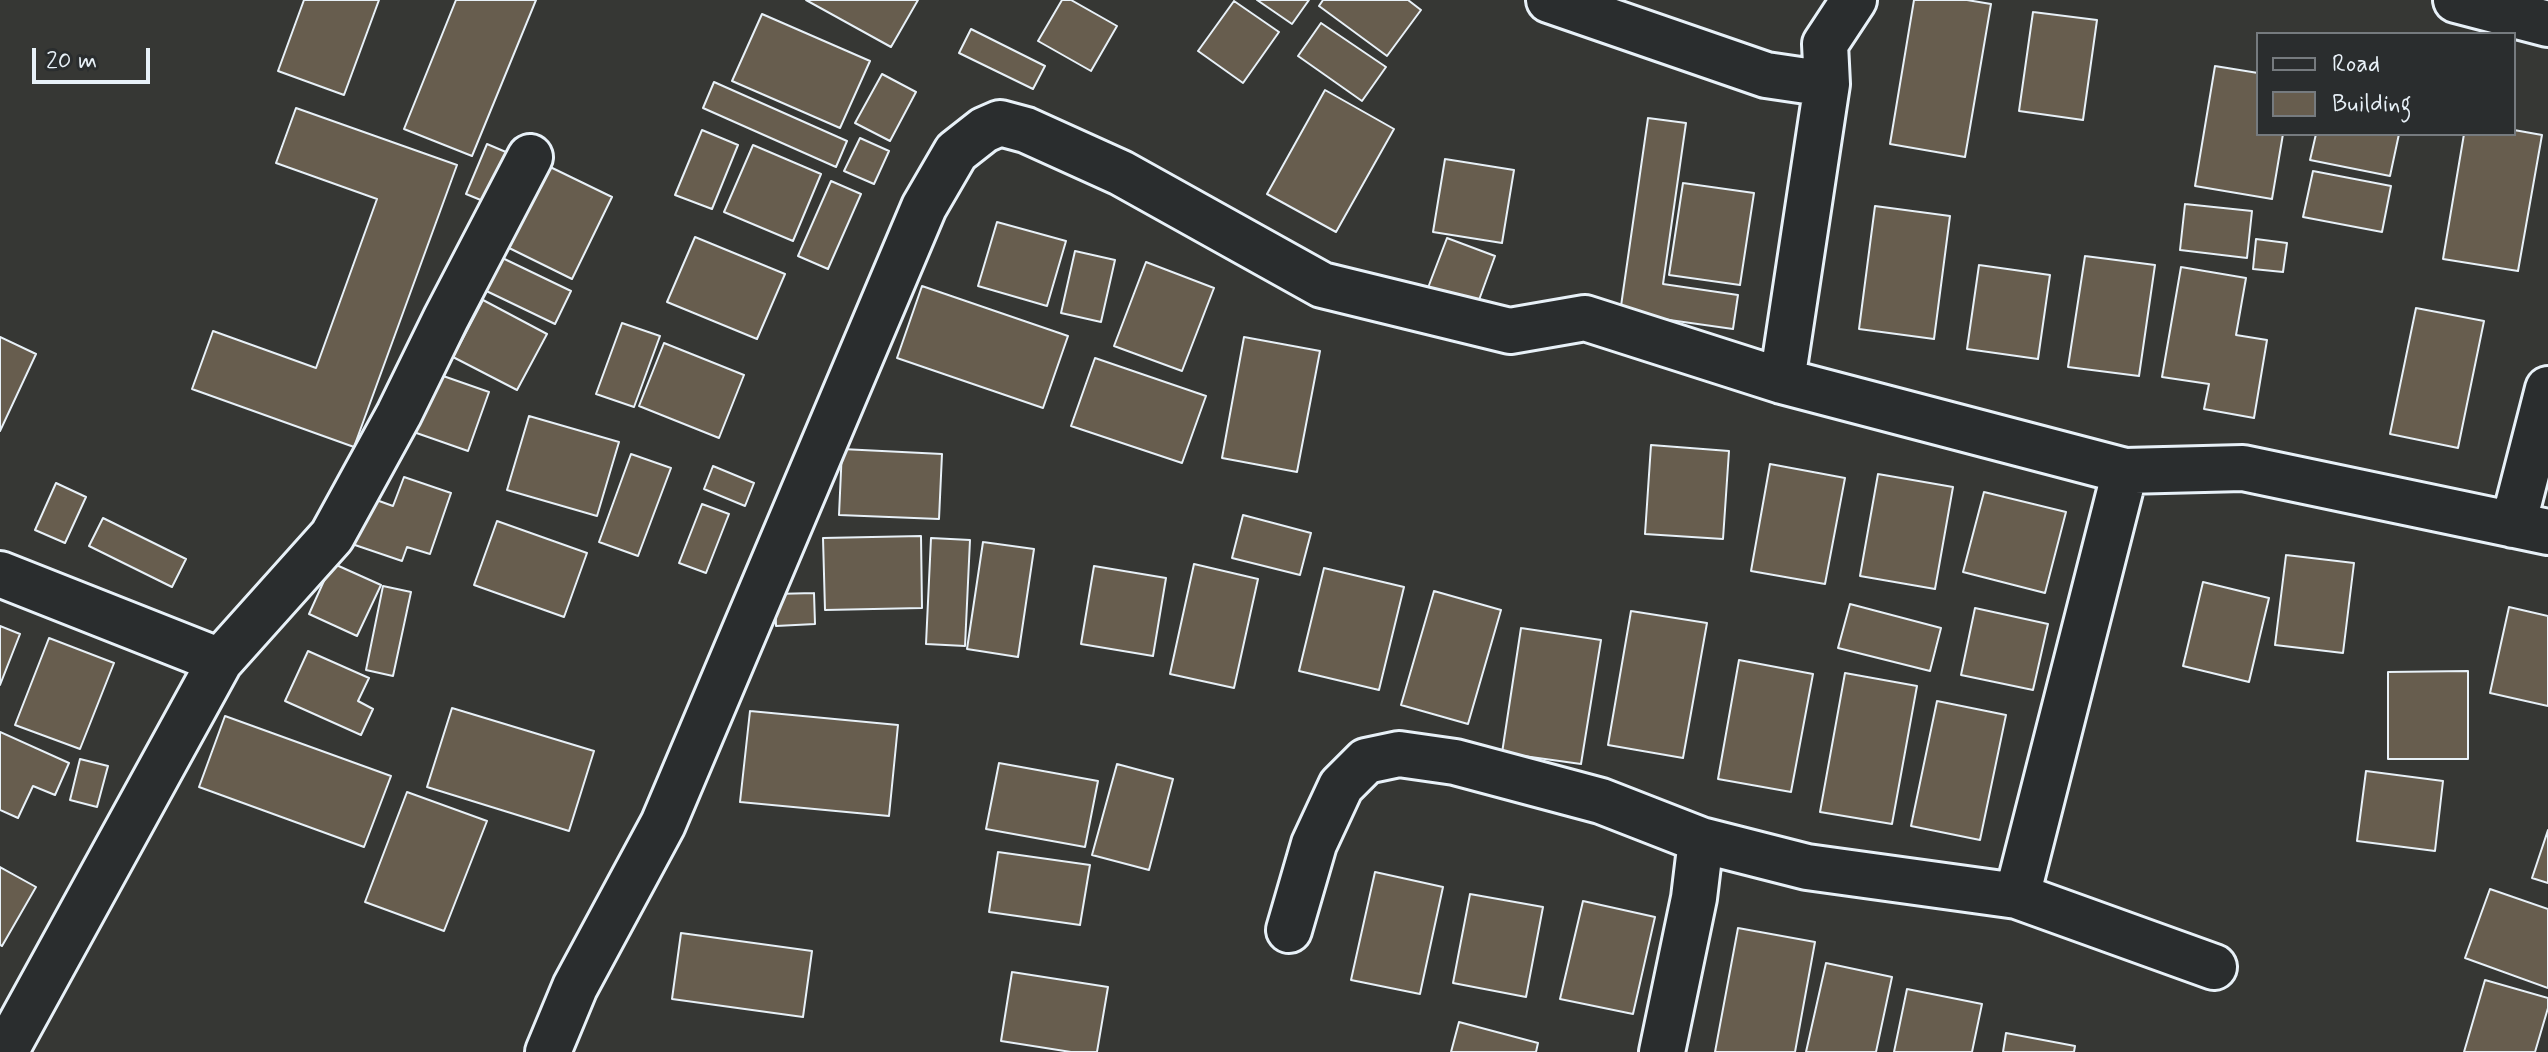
<!DOCTYPE html>
<style>
body{margin:0}
#map{position:relative;width:2548px;height:1052px;overflow:hidden;background:#363734;font-family:Mynerve,sans-serif}
canvas{display:block}
.legend{position:absolute;left:2256px;top:32px;width:260px;height:104px;box-sizing:border-box;background:#2a2d2e;border:2px solid #767b7f;margin:0;padding:10px 14px;list-style:none;font-size:24px;color:#e8f1f8}
.legend li{display:flex;align-items:center;gap:16px;height:40px}
.legend b{width:40px;border:2px solid #767b7f}
.scale{position:absolute;left:32px;top:48px;width:118px;height:36px;box-sizing:border-box;border:4px solid #e8f1f8;border-top:0;padding-left:10px;font-size:24px;line-height:28px;white-space:nowrap;color:#e8f1f8;-webkit-text-stroke:6px #2a2d2e;paint-order:stroke}
</style>
<div id="map">
<canvas width="2548" height="1052"></canvas>
<ul class="legend">
<li><b style="height:10px;background:#2a2d2e"></b>Road</li>
<li><b style="height:22px;background:#675d4e"></b>Building</li>
</ul>
<div class="scale">20 m</div>
</div>
<script>
const ctx = document.querySelector('canvas').getContext('2d');
ctx.lineJoin = 'round';
function fillPath(path, color) { ctx.fillStyle = color; ctx.fill(path, 'evenodd'); }
const shape = rows => new Path2D(rows.map(r => 'M' + r).join(''));
function trace(path, color, width, dash) { ctx.strokeStyle = color; ctx.lineWidth = width; ctx.lineCap = dash ? 'butt' : 'round'; ctx.setLineDash(dash || []); ctx.stroke(path); }
const building = shape([
 [304,0,379,0,344,95,278,71,304,0],
 [456,0,536,0,472,156,404,129,456,0],
 [806,0,918,0,891,47,806,0],
 [1062,0,1071,0,1117,26,1091,71,1038,41,1062,0],
 [1257,0,1309,0,1292,24,1257,0],
 [1323,0,1408,0,1421,10,1387,56,1319,6,1323,0],
 [1914,0,1967,0,1991,4,1965,157,1890,144,1914,0],
 [1234,1,1279,32,1243,83,1198,51,1234,1],
 [2033,12,2097,20,2083,120,2019,111,2033,12],
 [762,14,870,61,840,128,732,81,762,14],
 [1321,23,1386,67,1362,101,1298,56,1321,23],
 [971,29,1045,66,1033,89,959,53,971,29],
 [2215,66,2258,73,2258,134,2283,134,2272,199,2195,186,2215,66],
 [882,74,916,92,890,141,855,123,882,74],
 [714,82,847,141,836,167,703,108,714,82],
 [1325,90,1394,129,1336,232,1267,194,1325,90],
 [296,108,457,165,354,447,192,389,213,331,316,368,377,199,276,163,296,108],
 [1648,118,1686,123,1663,284,1738,295,1733,329,1620,313,1648,118],
 [702,130,738,145,712,209,675,195,702,130],
 [2514,130,2542,135,2518,271,2443,259,2464,134,2514,134,2514,130],
 [2316,134,2399,134,2390,176,2310,160,2316,134],
 [860,138,889,151,874,184,844,171,860,138],
 [487,144,513,155,493,205,466,194,487,144],
 [753,145,821,174,793,241,724,212,753,145],
 [1445,159,1514,170,1502,243,1433,232,1445,159],
 [542,163,612,197,572,279,501,244,542,163],
 [2313,171,2391,186,2382,232,2303,217,2313,171],
 [831,181,861,194,828,269,798,256,831,181],
 [1683,183,1754,193,1740,285,1669,275,1683,183],
 [2185,204,2252,211,2247,258,2180,250,2185,204],
 [1875,206,1950,216,1934,339,1859,329,1875,206],
 [997,222,1066,241,1047,306,978,286,997,222],
 [695,237,785,274,757,339,667,302,695,237],
 [1447,238,1495,256,1475,311,1426,293,1447,238],
 [2256,239,2287,243,2283,272,2253,269,2256,239],
 [1075,251,1115,260,1101,322,1061,313,1075,251],
 [492,253,571,291,555,324,476,286,492,253],
 [2085,256,2155,265,2139,376,2068,367,2085,256],
 [1146,262,1214,288,1182,371,1114,346,1146,262],
 [1979,265,2050,275,2038,359,1967,349,1979,265],
 [2181,267,2246,278,2236,335,2267,340,2254,418,2204,409,2209,384,2162,377,2181,267],
 [922,286,1068,336,1043,408,897,358,922,286],
 [483,300,547,334,517,390,453,357,483,300],
 [2416,308,2484,321,2458,448,2390,434,2416,308],
 [622,323,660,336,634,407,596,394,622,323],
 [0,337,36,354,0,431,0,337],
 [1244,337,1320,351,1297,472,1222,458,1244,337],
 [664,343,744,375,719,438,639,406,664,343],
 [1095,358,1206,396,1182,463,1071,426,1095,358],
 [426,370,489,392,468,451,405,429,426,370],
 [529,416,619,442,597,516,507,490,529,416],
 [1651,445,1729,451,1723,539,1645,534,1651,445],
 [842,449,942,454,939,519,839,515,842,449],
 [631,454,671,468,638,556,599,542,631,454],
 [1770,464,1845,478,1825,584,1751,571,1770,464],
 [713,466,754,483,745,506,704,489,713,466],
 [1878,474,1953,487,1935,589,1860,576,1878,474],
 [404,477,451,493,430,554,407,547,402,561,352,544,368,497,393,506,404,477],
 [56,483,86,497,65,543,35,530,56,483],
 [1984,492,2066,512,2045,593,1963,572,1984,492],
 [702,504,729,514,706,573,679,563,702,504],
 [1243,515,1311,533,1300,575,1232,558,1243,515],
 [103,518,186,559,172,587,89,546,103,518],
 [497,521,587,553,564,617,474,585,497,521],
 [921,536,922,608,825,610,823,538,921,536],
 [931,538,970,540,965,646,926,644,931,538],
 [983,542,1034,549,1018,657,967,649,983,542],
 [2286,555,2354,563,2343,653,2275,645,2286,555],
 [332,563,381,585,357,636,309,614,332,563],
 [1194,564,1258,579,1234,688,1170,674,1194,564],
 [1094,566,1166,578,1153,656,1081,644,1094,566],
 [1324,568,1404,587,1379,690,1299,671,1324,568],
 [2203,582,2269,598,2249,682,2183,666,2203,582],
 [383,586,411,592,393,676,366,670,383,586],
 [1434,591,1501,610,1468,724,1401,705,1434,591],
 [814,593,815,624,776,626,775,594,814,593],
 [1850,604,1941,628,1930,671,1838,648,1850,604],
 [2509,607,2548,616,2548,706,2490,693,2509,607],
 [1975,608,2048,624,2033,690,1961,675,1975,608],
 [1631,611,1707,623,1683,758,1608,745,1631,611],
 [0,626,20,634,0,685,0,626],
 [1521,628,1601,640,1581,764,1502,753,1521,628],
 [49,638,114,663,80,749,15,725,49,638],
 [308,651,369,678,358,701,373,709,361,735,285,701,308,651],
 [1739,660,1813,674,1791,792,1718,779,1739,660],
 [2468,671,2468,759,2388,759,2388,672,2468,671],
 [1845,673,1917,686,1892,824,1820,812,1845,673],
 [1937,701,2006,715,1980,840,1911,826,1937,701],
 [452,708,594,751,569,831,427,787,452,708],
 [750,711,898,725,889,816,740,802,750,711],
 [225,716,391,776,364,847,199,787,225,716],
 [0,732,69,763,55,795,33,786,18,818,0,810,0,732],
 [80,759,108,766,97,807,70,800,80,759],
 [999,763,1098,781,1085,847,986,829,999,763],
 [1117,764,1173,779,1149,870,1092,855,1117,764],
 [2366,771,2443,781,2435,851,2357,841,2366,771],
 [407,792,487,821,444,931,365,902,407,792],
 [2548,830,2548,883,2532,878,2548,830],
 [998,852,1090,865,1080,925,989,912,998,852],
 [0,867,36,887,2,946,0,945,0,867],
 [1375,872,1443,887,1420,994,1351,980,1375,872],
 [2490,889,2548,909,2548,988,2465,958,2490,889],
 [1470,894,1543,907,1526,997,1453,983,1470,894],
 [1583,901,1655,917,1633,1014,1560,999,1583,901],
 [1738,928,1815,942,1795,1052,1715,1052,1738,928],
 [681,933,812,951,803,1017,672,999,681,933],
 [1826,963,1892,977,1876,1052,1806,1052,1826,963],
 [1012,972,1108,987,1097,1052,1071,1052,1001,1041,1012,972],
 [2485,980,2548,998,2548,1008,2535,1052,2464,1052,2485,980],
 [1907,989,1982,1004,1972,1052,1894,1052,1907,989],
 [1459,1022,1538,1043,1536,1052,1451,1052,1459,1022],
 [2006,1033,2075,1046,2074,1052,2003,1052,2006,1033]
]);
fillPath(building, '#675d4e');
trace(building, '#e8f1f8', 2);
const minor = shape([
 [1549,0,1766,75,1827,84],
 [2456,0,2548,24],
 [1782,381,1827,84,1825,44,1854,0],
 [2513,525,2548,389],
 [0,574,220,661,5,1052],
 [220,661,332,536,399,414,446,318,530,157],
 [2017,896,2214,967],
 [1289,930,1314,844,1341,786,1366,761,1399,754,1455,762,1601,801,1701,840,1807,867,2017,896,2125,471],
 [548,1052,575,987,663,824,924,207,956,152,984,130,1000,123,1026,130,1121,173,1322,285,1510,331,1585,318,1782,381,2125,471,2243,468,2548,532],
 [1662,1052,1694,898,1701,840]
]);
trace(minor, '#e8f1f8', 50);
trace(minor, '#2a2d2e', 44);
</script>
